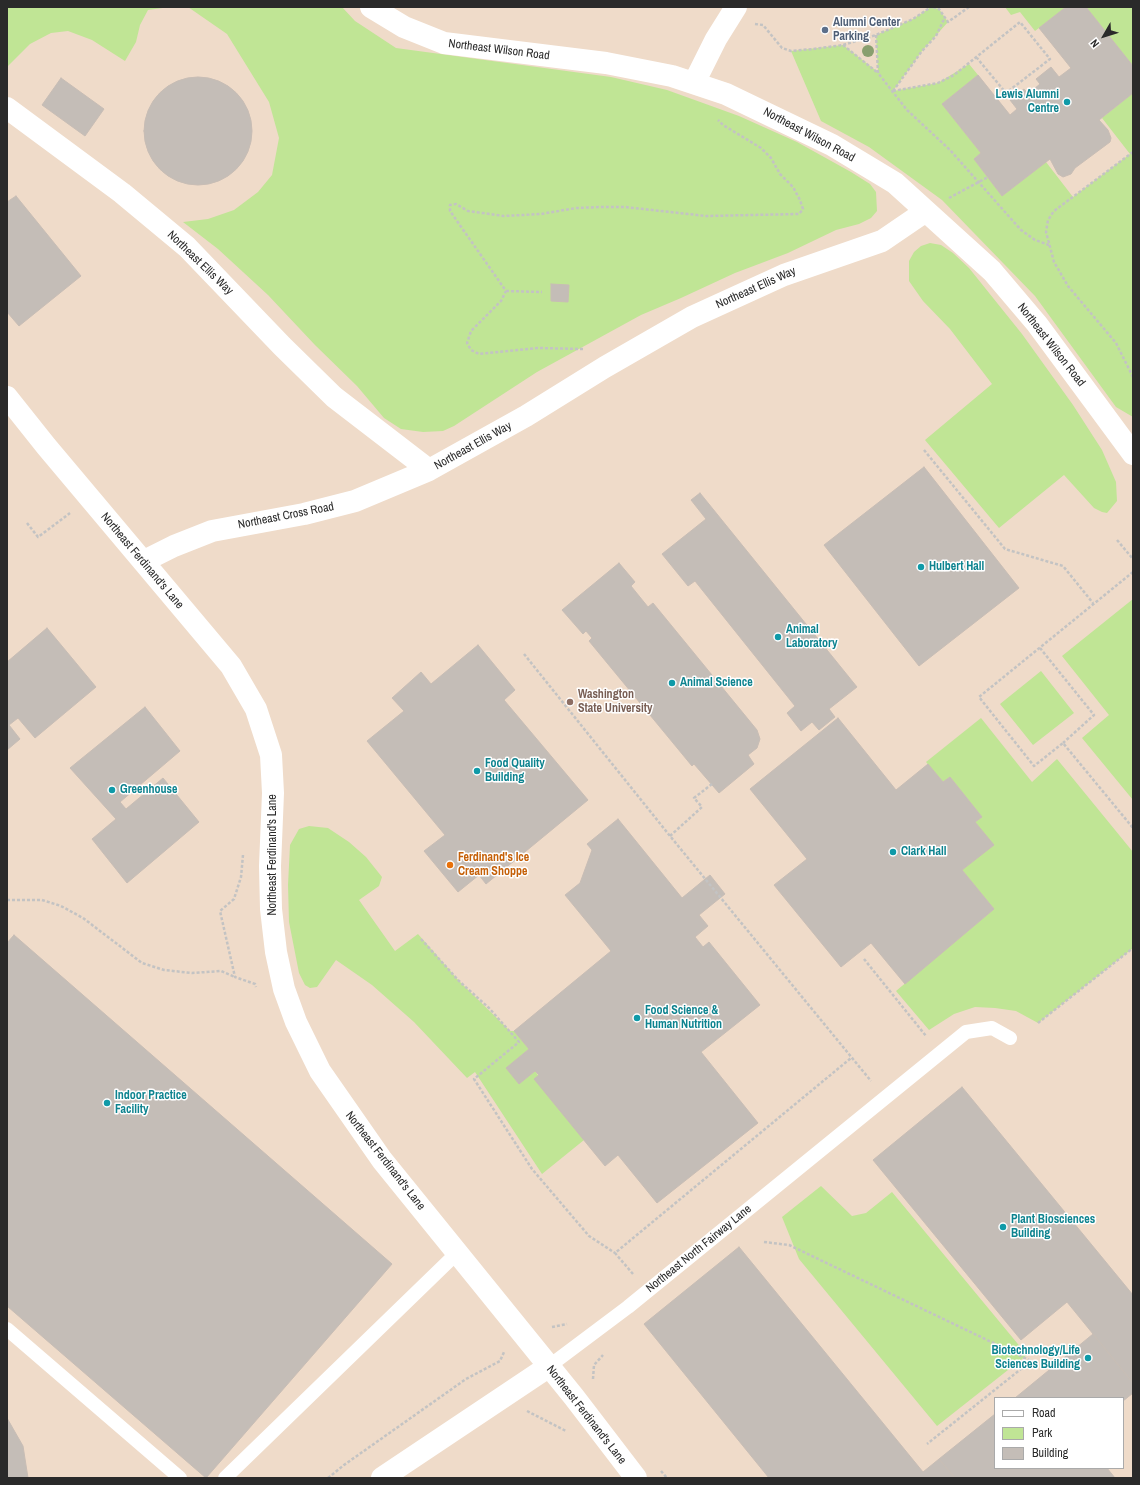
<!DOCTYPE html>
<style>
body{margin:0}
#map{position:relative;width:1140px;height:1485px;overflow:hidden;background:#ece1db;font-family:"Archivo Narrow",sans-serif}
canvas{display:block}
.frame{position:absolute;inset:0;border:8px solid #2a2a2a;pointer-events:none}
.legend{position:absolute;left:994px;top:1397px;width:130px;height:72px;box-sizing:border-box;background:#fff;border:1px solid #aaa;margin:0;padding:5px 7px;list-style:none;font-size:12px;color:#2a2a2a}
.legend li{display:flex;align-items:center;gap:8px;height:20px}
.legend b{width:20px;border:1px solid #aaa}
.north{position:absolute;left:1084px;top:16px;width:40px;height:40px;-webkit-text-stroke:3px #fff;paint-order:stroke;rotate:231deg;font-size:11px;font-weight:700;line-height:16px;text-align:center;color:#2a2a2a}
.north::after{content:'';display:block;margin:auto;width:14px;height:18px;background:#2a2a2a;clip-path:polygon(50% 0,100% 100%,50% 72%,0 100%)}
</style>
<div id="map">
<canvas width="1140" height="1485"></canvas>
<div class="frame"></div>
<ul class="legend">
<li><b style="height:5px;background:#fff"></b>Road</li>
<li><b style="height:11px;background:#c0e595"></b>Park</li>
<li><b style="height:11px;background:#c4bdb7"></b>Building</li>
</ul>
<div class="north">N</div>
</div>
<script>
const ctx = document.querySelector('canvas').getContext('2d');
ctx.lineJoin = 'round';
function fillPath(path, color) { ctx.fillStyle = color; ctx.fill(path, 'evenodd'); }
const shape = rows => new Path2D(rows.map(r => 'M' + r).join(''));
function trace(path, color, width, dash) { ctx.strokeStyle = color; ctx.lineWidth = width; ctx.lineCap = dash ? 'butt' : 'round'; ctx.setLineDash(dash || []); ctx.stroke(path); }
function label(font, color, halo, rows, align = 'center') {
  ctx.font = font + ' "Archivo Narrow",sans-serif'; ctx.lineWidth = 3; ctx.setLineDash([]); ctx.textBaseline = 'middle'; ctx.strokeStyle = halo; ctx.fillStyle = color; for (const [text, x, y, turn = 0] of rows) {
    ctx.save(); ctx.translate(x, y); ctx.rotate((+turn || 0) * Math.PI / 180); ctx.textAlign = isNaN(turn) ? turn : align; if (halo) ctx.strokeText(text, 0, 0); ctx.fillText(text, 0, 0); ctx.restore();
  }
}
fillPath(shape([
 [7,7,1133,7,1133,1478,7,1478],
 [995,1398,1123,1398,1123,1468,995,1468]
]), '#efdbc9');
fillPath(shape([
 [7,7,170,7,148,10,140,25,136,42,125,61,92,40,68,31,51,33,30,44,7,67],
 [188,7,342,7,355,21,396,48,611,77,667,90,739,116,797,142,851,172,870,184,876,192,877,211,871,218,859,224,836,230,788,253,735,273,681,298,641,315,537,372,454,426,443,431,423,432,401,429,384,418,357,386,315,345,268,295,218,249,183,222,208,219,234,210,258,192,272,175,279,138,269,102,227,34],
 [931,7,939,9,948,22,922,51,893,91,938,83,969,64,978,75,942,104,981,153,974,159,1002,196,1046,162,1073,197,1130,154,1102,118,1133,93,1133,417,1116,407,1035,296,942,200,869,147,821,121,791,51,843,45,878,72,876,35,913,19],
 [1005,7,1066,7,1035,31,1020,12,1011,15],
 [1086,7,1133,7,1133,66],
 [930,243,941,245,953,253,969,268,1022,334,1073,405,1102,450,1116,482,1117,501,1107,513,1102,512,1094,508,1064,475,999,528,925,440,992,384,950,329,923,301,909,281,909,261,914,252,921,246],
 [1133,599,1133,800,1082,738,1109,715,1062,656],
 [1041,671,1074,713,1033,745,1000,704],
 [981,718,1032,782,1057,759,1133,852,1133,948,1038,1023,1016,1011,995,1008,975,1007,954,1014,929,1030,896,991,994,909,962,870,993,845,975,822,982,817,950,777,943,782,926,762],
 [309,826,328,828,349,842,366,857,382,877,379,886,359,900,395,951,418,934,459,981,510,1031,514,1031,529,1049,507,1068,519,1084,535,1071,584,1140,542,1174,475,1072,467,1078,414,1022,372,985,336,960,317,987,310,988,305,985,299,973,289,922,288,885,290,845,299,829],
 [821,1186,852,1216,866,1213,892,1192,1027,1355,937,1426,799,1259,782,1217]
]), '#c0e595');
const building = shape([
 [1066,7,1086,7,1133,66,1133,93,1099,120,1108,130,1111,138,1110,142,1075,168,1071,174,1063,177,1058,174,1050,159,1002,196,974,159,981,153,942,104,978,75,1010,115,1017,109,1010,100,1024,89,1028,94,1040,84,1036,79,1051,67,1059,77,1071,68,1039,28,1066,7],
 '144 131a54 54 0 1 1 108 0a54 54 0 1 1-108 0Z',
 [61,78,104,109,85,136,42,105,61,78],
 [16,196,81,276,19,326,7,312,7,202,16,196],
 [551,284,569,285,568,302,551,301,551,284],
 [924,467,1019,588,919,666,824,545,924,467],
 [700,493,857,687,829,709,835,717,819,730,812,722,801,731,787,713,795,706,695,581,688,586,662,554,706,519,691,500,700,493],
 [619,563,635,582,631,586,648,607,653,603,757,730,760,739,757,748,748,755,754,764,719,793,694,764,692,766,589,641,592,638,586,631,583,634,562,610,619,563],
 [47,628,96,687,35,738,18,718,9,725,20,739,7,750,7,662,47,628],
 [478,645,515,690,504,700,588,800,486,884,479,875,458,892,424,851,445,835,367,741,404,711,392,698,421,672,431,684,478,645],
 [145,707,180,751,120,802,126,809,163,778,199,822,127,883,92,839,116,819,70,768,145,707],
 [838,718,896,790,928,764,943,782,950,777,982,817,975,822,994,845,962,870,994,909,905,984,871,943,841,967,774,885,807,859,750,789,838,718],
 [618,819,682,898,710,875,725,894,699,915,708,926,695,937,703,947,709,942,760,1005,701,1052,758,1123,657,1203,618,1155,605,1166,534,1079,539,1075,535,1071,519,1084,506,1068,529,1049,514,1031,611,951,565,895,580,883,592,850,587,844,618,819],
 [14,935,392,1264,206,1478,7,1306,7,943,14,935],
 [962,1087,1133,1295,1133,1383,1067,1302,1021,1340,873,1160,962,1087],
 [739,1247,923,1472,939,1459,955,1478,769,1478,644,1324,739,1247],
 [1093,1334,1133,1383,1133,1393,1123,1401,1123,1398,1015,1398,1093,1334],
 [995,1414,995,1468,1107,1468,1115,1478,955,1478,939,1459,995,1414],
 [7,1418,23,1446,28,1478,7,1478,7,1418]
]);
fillPath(building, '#c4bdb7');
trace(building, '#c8bdb5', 1);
trace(shape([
 [933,7,939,9,948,22,969,7],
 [755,24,763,25,782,48,791,51,813,49,843,45,876,35,913,19,931,7],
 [876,35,878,73,907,110,950,150,1021,230,1035,240,1049,245],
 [843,45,878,73],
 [893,91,938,83,954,75,1020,22,1050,59,1006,93,977,58],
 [893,91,922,51,936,36,945,17],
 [1133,152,1054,211,1048,220,1046,232,1054,262,1068,286,1116,343,1133,377],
 [949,198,988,177],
 [506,291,542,292],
 [583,349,538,348,479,354,471,350,467,343,471,331,501,301,506,291,450,211,450,205,456,204,468,211,504,216,541,214,576,208,602,207,625,207,706,216,799,214,803,209,800,200,793,187,780,174,771,158,761,148,723,125,718,120],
 [924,450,1005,549,1063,566,1093,603],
 [27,523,38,537,70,513],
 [1117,540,1133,559],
 [1133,572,979,697,1034,766,1063,743,1133,828],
 [1040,648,1094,715,1063,743],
 [524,654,670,836,871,1081],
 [670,836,702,807,694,798,712,784],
 [243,855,241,877,234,899,220,911,235,977,255,984,256,987],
 [7,900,42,900,61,906,83,918,142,963,164,970,192,973,221,971,235,977],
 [421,939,459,981,489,1008,519,1042,474,1079,532,1169,589,1236,615,1253],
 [864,959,926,1036],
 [1038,1023,1133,948],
 [764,1242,789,1245,1031,1361,927,1444],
 [633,1274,615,1253,851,1058],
 [552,1327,567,1324],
 [593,1379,594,1365,603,1355],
 [527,1411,566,1431],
 [661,1471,667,1478],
 [328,1478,344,1465,466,1379,500,1361,504,1352]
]), '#c3c3c3', 2.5, [3, 2]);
trace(shape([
 [7,1329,180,1478],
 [548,1367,628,1307,966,1032,992,1028,1010,1038],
 [225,1478,457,1253]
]), '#fff', 14);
trace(shape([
 [371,7,404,27,444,43,606,63,672,76,726,94,832,145,895,183,992,271,1037,324,1133,454],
 [694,83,716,39,736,7],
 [7,108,122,193,187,247,282,346,334,397,429,470],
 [7,397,46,446,231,666,256,709,271,755,273,793,270,866,271,909,276,952,284,989,296,1022,320,1071,382,1160,574,1397,636,1478],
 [144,561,174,546,212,531,304,514,355,501,429,470,526,416,605,367,692,317,784,275,882,241,926,211],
 [382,1478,548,1367]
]), '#fff', 22);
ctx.fillStyle = '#899f6f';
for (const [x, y] of [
 [868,51]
]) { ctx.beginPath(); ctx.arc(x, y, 6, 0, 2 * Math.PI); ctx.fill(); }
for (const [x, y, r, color] of [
 [825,30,4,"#5c6f8a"],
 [1067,102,4,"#0f9aa8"],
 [921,567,4,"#0f9aa8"],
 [778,637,4,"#0f9aa8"],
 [672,683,4,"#0f9aa8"],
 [570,702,4,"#8d6e63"],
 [477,771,4,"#0f9aa8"],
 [112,790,4,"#0f9aa8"],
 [893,852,4,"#0f9aa8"],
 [450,865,4,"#e8710a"],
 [637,1018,4,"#0f9aa8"],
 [107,1103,4,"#0f9aa8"],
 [1003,1227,4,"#0f9aa8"],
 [1088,1358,4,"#0f9aa8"]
]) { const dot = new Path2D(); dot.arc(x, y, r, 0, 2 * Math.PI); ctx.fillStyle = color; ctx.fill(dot); trace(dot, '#fff', 1.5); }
label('bold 12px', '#4e5e75', '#fff', [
 ["Alumni Center",833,23],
 ["Parking",833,37]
], 'left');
label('12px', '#2a2a2a', '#fff', [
 ["Northeast Wilson Road",499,50,7],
 ["Northeast Wilson Road",809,135,28],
 ["Northeast Ellis Way",200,263,44],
 ["Northeast Ellis Way",756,288,-24],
 ["Northeast Wilson Road",1051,345,52],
 ["Northeast Ellis Way",473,446,-29],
 ["Northeast Cross Road",286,516,-11],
 ["Northeast Ferdinand's Lane",142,561,50],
 ["Northeast Ferdinand's Lane",273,855,-90],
 ["Northeast Ferdinand's Lane",385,1161,52],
 ["Northeast North Fairway Lane",699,1249,-39],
 ["Northeast Ferdinand's Lane",586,1415,52]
]);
label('bold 12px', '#0d838f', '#fff', [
 ["Lewis Alumni",1059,95,"right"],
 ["Centre",1059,109,"right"],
 ["Hulbert Hall",929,567],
 ["Animal",786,630],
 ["Laboratory",786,644],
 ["Animal Science",680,683],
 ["Food Quality",485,764],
 ["Building",485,778],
 ["Greenhouse",120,790],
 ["Clark Hall",901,852],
 ["Food Science &",645,1011],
 ["Human Nutrition",645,1025],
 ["Indoor Practice",115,1096],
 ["Facility",115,1110],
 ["Plant Biosciences",1011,1220],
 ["Building",1011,1234],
 ["Biotechnology/Life",1080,1351,"right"],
 ["Sciences Building",1080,1365,"right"]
], 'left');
label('bold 12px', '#785e54', '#fff', [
 ["Washington",578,695],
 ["State University",578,709]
], 'left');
label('bold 12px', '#c56008', '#fff', [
 ["Ferdinand's Ice",458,858],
 ["Cream Shoppe",458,872]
], 'left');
</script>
